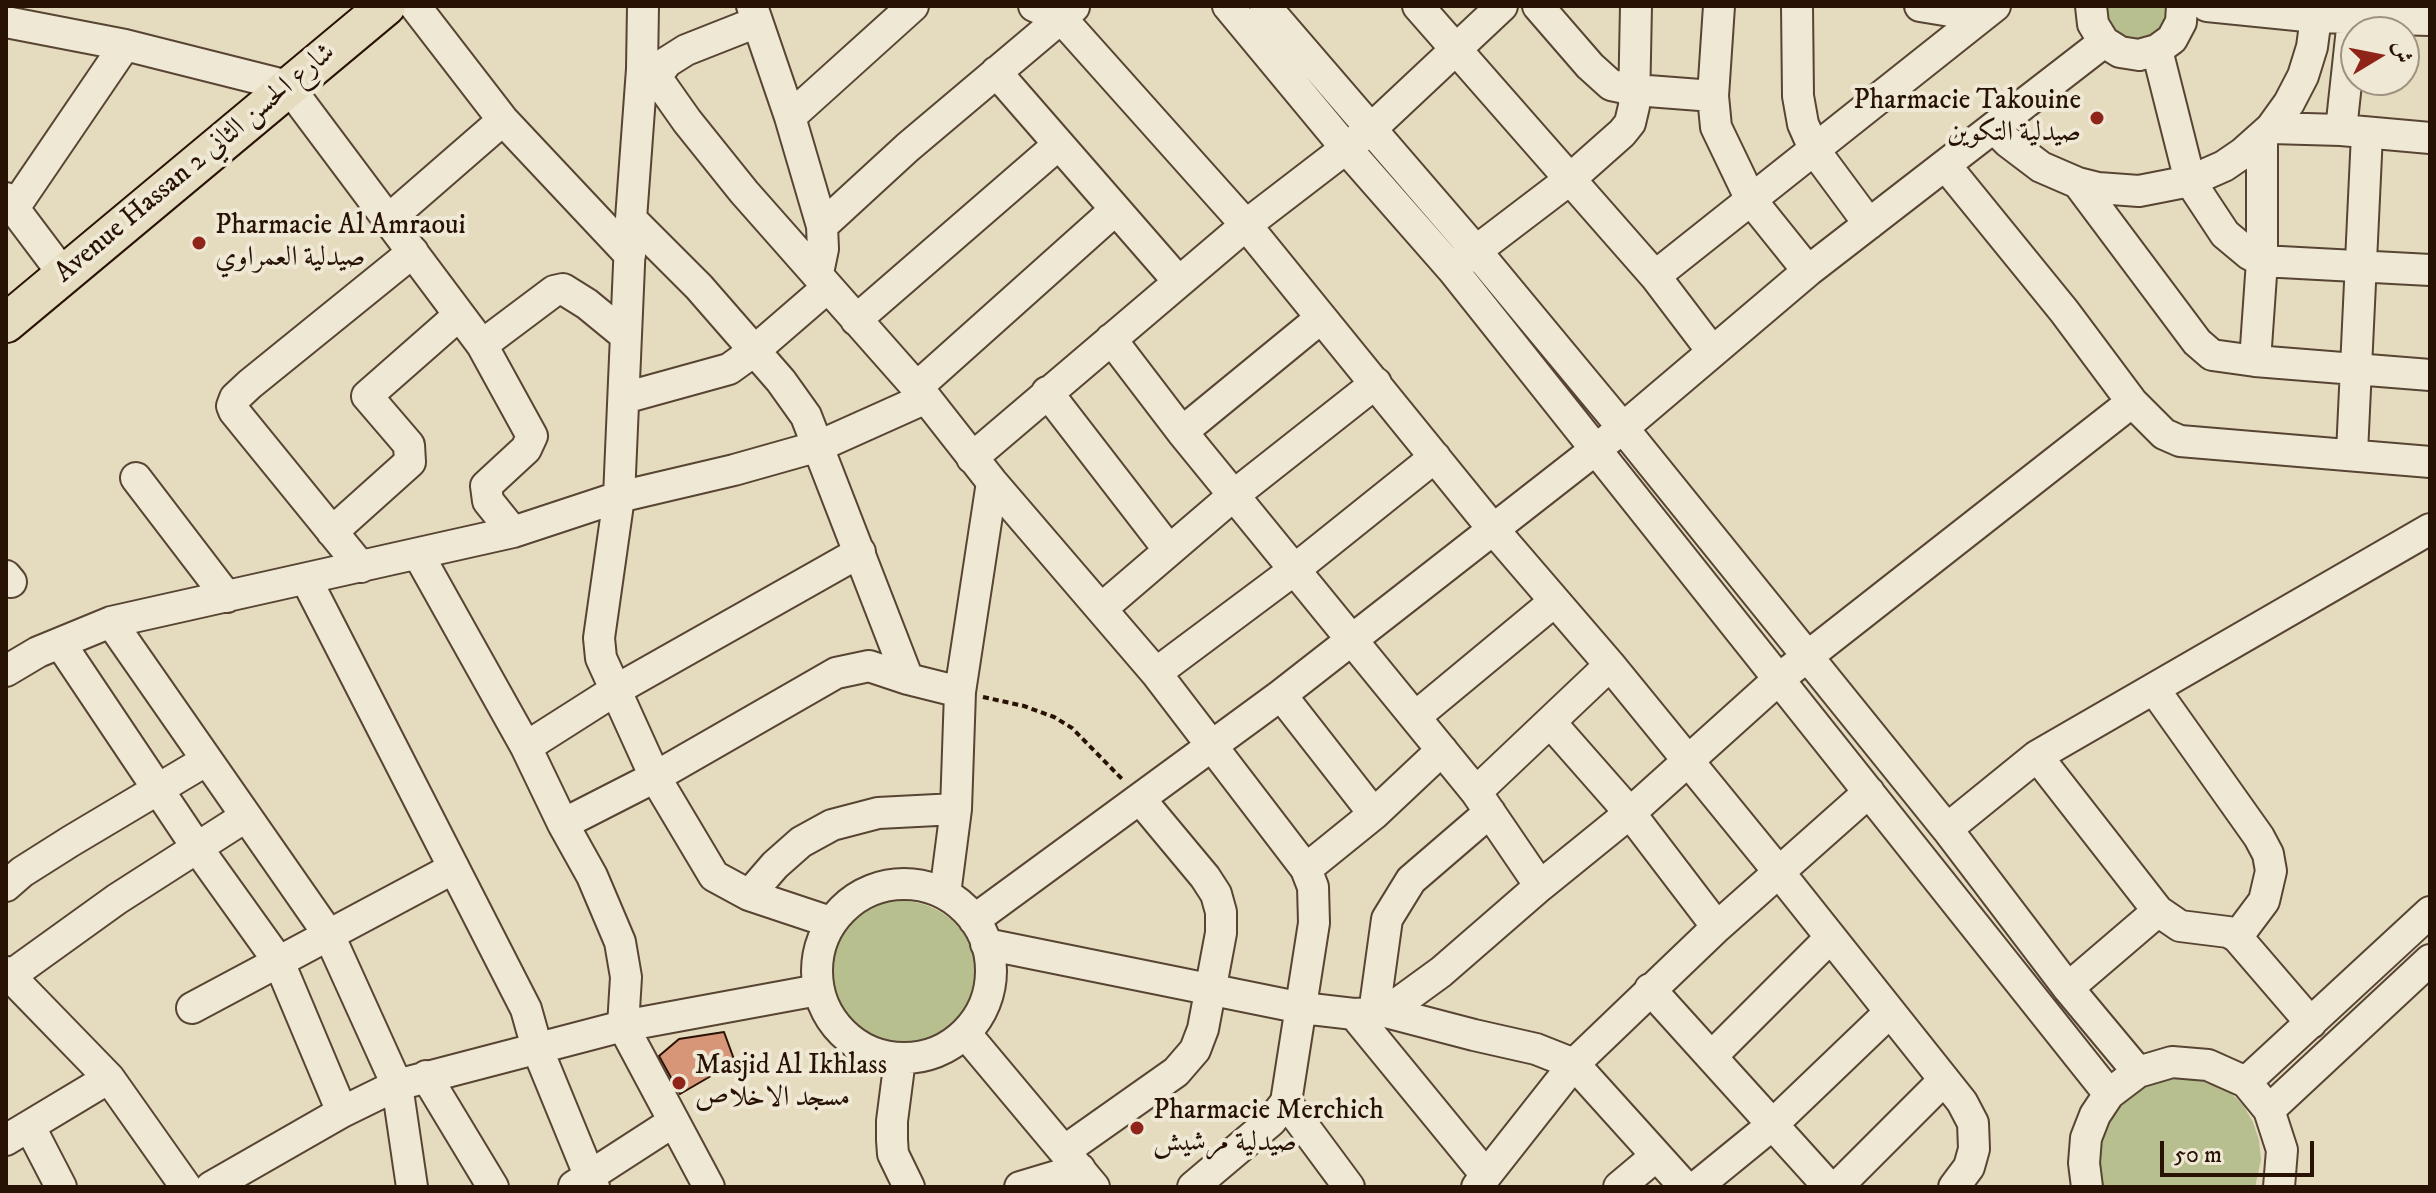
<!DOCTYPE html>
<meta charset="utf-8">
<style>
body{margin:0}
#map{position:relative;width:2436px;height:1193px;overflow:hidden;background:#e5dbbe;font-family:"IM FELL DW Pica",Amiri,serif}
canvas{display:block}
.frame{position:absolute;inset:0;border:8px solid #281204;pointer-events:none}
.north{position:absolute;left:2340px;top:16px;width:80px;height:80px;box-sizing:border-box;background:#eee8d5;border:2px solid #9f9281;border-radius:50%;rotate:80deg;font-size:22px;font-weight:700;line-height:32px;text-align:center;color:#281204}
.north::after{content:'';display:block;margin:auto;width:28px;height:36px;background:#8f2418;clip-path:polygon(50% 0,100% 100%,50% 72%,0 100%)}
.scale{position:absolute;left:2160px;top:1141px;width:154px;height:36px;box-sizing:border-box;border:4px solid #281204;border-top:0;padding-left:10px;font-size:24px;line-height:28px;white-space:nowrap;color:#281204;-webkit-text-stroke:6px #eee8d5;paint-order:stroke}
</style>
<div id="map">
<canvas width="2436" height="1193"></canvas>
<div class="frame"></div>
<div class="north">ش</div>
<div class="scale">50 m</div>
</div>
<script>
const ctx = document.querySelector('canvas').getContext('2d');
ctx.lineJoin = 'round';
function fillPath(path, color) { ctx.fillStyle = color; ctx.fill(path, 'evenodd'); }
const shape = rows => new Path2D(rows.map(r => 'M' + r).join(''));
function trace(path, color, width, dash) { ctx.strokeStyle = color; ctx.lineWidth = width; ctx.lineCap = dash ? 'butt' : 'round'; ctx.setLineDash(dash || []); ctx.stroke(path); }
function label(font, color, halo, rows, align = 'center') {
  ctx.font = font + ' "IM FELL DW Pica",Amiri,serif'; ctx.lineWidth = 8; ctx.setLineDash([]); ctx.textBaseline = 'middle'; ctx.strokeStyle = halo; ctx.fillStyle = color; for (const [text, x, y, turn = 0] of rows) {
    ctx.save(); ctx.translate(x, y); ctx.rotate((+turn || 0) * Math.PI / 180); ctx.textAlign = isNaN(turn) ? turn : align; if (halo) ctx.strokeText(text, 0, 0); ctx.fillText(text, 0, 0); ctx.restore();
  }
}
fillPath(shape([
 [2095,6,2173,6,2166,33,2120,47],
 '828 975a74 74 0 1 1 148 0a74 74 0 1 1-148 0Z',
 [2175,1073,2212,1081,2229,1091,2243,1105,2253,1122,2259,1140,2261,1160,2255,1187,2099,1187,2094,1145,2121,1094]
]), '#b8bf8f');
const building = shape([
 [724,1032,735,1062,680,1094,659,1056,679,1039,724,1032]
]);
fillPath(building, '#d79677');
trace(building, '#281204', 2);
const minor = shape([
 [415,6,503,120,630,255],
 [643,6,642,69,631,219,619,497,599,638,601,658,655,777,714,876,749,895,830,922],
 [752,6,790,117,822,226],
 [1034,6,1061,18,1246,225,1493,529,1610,665,1778,871,1962,1102,1973,1123,1974,1149,1969,1167,1954,1187],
 [1228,6,1345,147,1452,269,2109,1094],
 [1265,6,1477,252,1623,428,1947,829,2068,988,2138,1072],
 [1418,6,1655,276,1712,351],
 [1538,6,1590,66,1611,85,1635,90,1713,96],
 [1719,6,1713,96,1716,127,1751,200,1808,271],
 [1797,6,1798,96,1803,124,1815,151,1869,224],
 [1920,6,1981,16],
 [2091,6,2093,24,2104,42,2120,52,2139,55,2157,50,2172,39,2181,22,2182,6],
 [2207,6,2316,17,2430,20],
 [6,22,125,45,288,86,482,345,554,291,563,289,587,304,626,336],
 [2157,50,2190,181,2225,234,2249,254,2262,261,2430,270],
 [642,69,656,77,687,121,744,192,926,398,992,482,1156,673,1306,869,1313,887,1314,923,1286,1102,1271,1121,1193,1187],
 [996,72,1179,282],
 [656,77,667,62,686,50,757,22],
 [790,117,913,6],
 [2271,128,2341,130,2430,138],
 [1995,129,2008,142,2041,167,2078,183,2098,188,2139,191,2190,181,2224,166,2243,153,2271,128,2289,103,2303,76,2312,47,2316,17],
 [2341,130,2353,19],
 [2078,183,2197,342,2212,355,2255,361,2430,375],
 [6,198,64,275],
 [14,208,125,45],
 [631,219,699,287,781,381,806,416,908,679],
 [388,220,503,120],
 [1460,263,1569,180,1622,133,1630,123,1634,106,1636,6],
 [818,273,823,249,822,226,908,147,1074,7],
 [1655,276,1995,6],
 [856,320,1058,145],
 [1111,339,1182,432,1476,792,1540,886],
 [482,345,532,436,526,449,486,486,488,501,513,532],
 [2255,361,2262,261,2262,137],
 [916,388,1115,210],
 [1047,392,1169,550],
 [624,398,729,369,754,351,828,287],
 [2132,402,2164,434,2180,441,2430,462],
 [1182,432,1321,318],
 [2352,453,2367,134],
 [972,458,1246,225,1371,129,1502,6],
 [136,478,227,597],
 [332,532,410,462,409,445,367,396,458,316],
 [418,554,526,747,563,824,592,876,620,942,626,977,623,1026,709,1187],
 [361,567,234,411,232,406,235,398,250,384,413,252],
 [6,576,11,582],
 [306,579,526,1009,537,1048,594,1187],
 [1101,609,1234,495,1376,383],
 [111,622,329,935,397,1085,412,1187],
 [60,643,198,849,279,962,342,1112],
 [6,671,38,652,111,622,513,532,619,497,734,470,819,446,926,398],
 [1156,673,1294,570,1435,457],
 [2154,689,2259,837,2268,854,2271,871,2264,901,2237,937],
 [1281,695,1374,814],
 [1415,717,1555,601],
 [1550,722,1630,813,1717,927],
 [526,747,614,691,860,552],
 [2037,756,2158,911,2180,926,2228,932,2237,937,2311,1023],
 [1476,792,1610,665],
 [563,824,655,777,836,673,869,666,908,679,960,692],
 [1947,829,2037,756,2430,529],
 [1306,869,1374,814,1442,750],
 '817 971a87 87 0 1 1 174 0a87 87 0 1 1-174 0Z',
 [6,886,22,872,71,841,207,760],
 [945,894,956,809,960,692,992,482],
 [749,895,775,865,801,842,832,825,878,813,956,809],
 [974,920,1281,695,1623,428,1808,271,2104,42],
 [986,944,1302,1008,1354,1014,1386,1012,1474,1035,1536,1049,1574,1064,1685,1187],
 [6,972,109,1078,186,1187],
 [10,976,117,899,245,817],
 [2068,988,2158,911],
 [1650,989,1829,1187],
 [192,1008,454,868],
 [1386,1012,1441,972,1540,886,1630,813,1780,678,2132,402,2064,311,1946,166],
 [1374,1013,1387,919,1411,880,1490,812],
 [1354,1014,1486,1175],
 [965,1033,1094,1187],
 [1712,1056,1830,938],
 [900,1059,892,1121,892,1140,893,1154,909,1187],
 [426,1076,493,1187],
 [2246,1082,2430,912],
 [1286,1102,1349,1187],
 [2269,1110,2430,960],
 [30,1127,61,1187],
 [6,1140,109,1078],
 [1064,1151,1176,1072,1195,1050,1203,1029,1221,933,1221,912,1216,894,1205,877,1140,799],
 [574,1186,673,1122],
 [211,1187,342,1112,397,1085,623,1026,818,990],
 [1020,1187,1080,1169],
 [1477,1187,1574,1064,1717,927,1869,792],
 [1619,1187,1656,1156],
 [1696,1187,1772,1125,1890,1012],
 [1837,1187,1944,1080],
 [2087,1187,2084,1163,2086,1138,2095,1115,2109,1094,2138,1072,2172,1062,2208,1065,2246,1082,2269,1110,2282,1150,2279,1187]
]);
const major = shape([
 [6,323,386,6]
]);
trace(minor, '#574432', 34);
trace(major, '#281204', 42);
trace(shape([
 [983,697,1024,706,1054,717,1072,728,1122,779]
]), '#281204', 4, [6, 4]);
trace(minor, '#eee8d5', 30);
trace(major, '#e5dbbe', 38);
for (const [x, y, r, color] of [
 [2097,118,8,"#8f2418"],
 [199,243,8,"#8f2418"],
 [679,1083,8,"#8f2418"],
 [1137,1128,8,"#8f2418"]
]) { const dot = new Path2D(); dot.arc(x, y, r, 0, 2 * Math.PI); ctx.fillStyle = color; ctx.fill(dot); trace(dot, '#eee8d5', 3); }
label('28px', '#281204', '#eee8d5', [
 ["Pharmacie Takouine",2081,102,"right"],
 ["صيدلية التكوين",2081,134,"right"],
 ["Pharmacie Al Amraoui",215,227],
 ["صيدلية العمراوي",215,259],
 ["Masjid Al Ikhlass",695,1067],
 ["مسجد الاخلاص",695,1099],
 ["Pharmacie Merchich",1153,1112],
 ["صيدلية مرشيش",1153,1144]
], 'left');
label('28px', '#281204', '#eee8d5', [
 ["Avenue Hassan 2 شارع الحسن الثاني",196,164,-40]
]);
</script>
